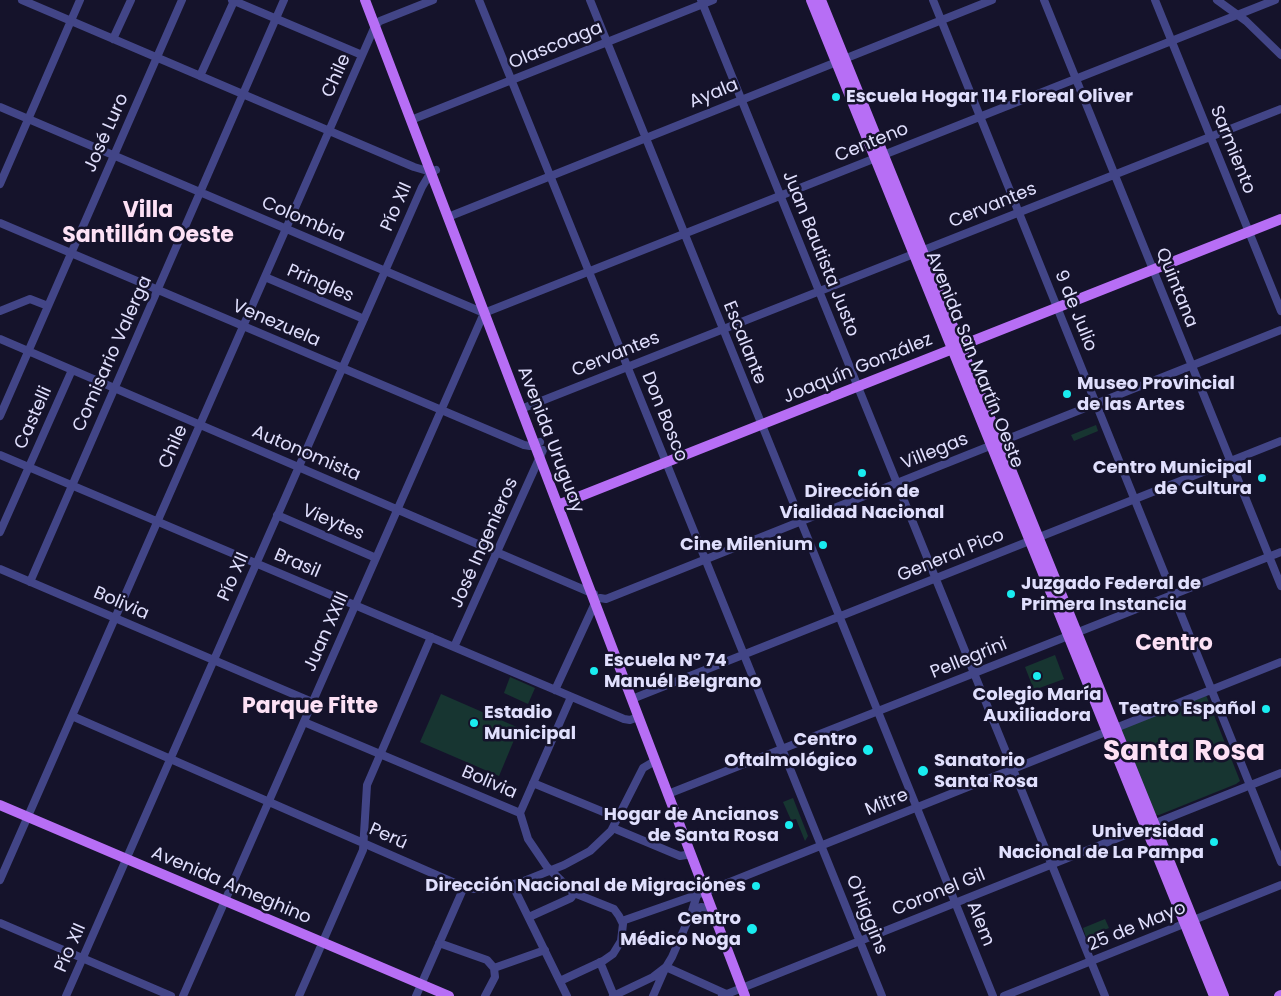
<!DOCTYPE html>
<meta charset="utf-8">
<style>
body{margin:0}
canvas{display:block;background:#15132b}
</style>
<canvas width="1281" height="996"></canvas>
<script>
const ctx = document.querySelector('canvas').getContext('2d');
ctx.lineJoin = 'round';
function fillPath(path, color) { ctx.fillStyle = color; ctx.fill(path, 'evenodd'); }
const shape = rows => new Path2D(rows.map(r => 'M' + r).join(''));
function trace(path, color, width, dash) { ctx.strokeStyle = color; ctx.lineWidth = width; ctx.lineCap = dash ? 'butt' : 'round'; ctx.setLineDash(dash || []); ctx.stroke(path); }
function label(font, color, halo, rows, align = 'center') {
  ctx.font = font + ' Poppins,sans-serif'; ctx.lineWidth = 5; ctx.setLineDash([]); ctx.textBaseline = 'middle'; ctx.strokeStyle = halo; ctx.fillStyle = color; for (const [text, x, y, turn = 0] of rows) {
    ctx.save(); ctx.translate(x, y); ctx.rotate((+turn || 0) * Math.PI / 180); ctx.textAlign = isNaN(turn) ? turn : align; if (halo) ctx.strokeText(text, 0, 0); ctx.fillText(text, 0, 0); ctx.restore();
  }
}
fillPath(shape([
 [1096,425,1098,431,1074,441,1071,435],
 [1055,655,1064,679,1034,690,1025,667],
 [510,677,535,688,528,704,504,693],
 [441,694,519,728,499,776,420,742],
 [1206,695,1240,781,1236,784,1159,815,1155,815,1121,734,1121,728],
 [793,798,808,836,805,841,796,819,791,820,783,802],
 [1105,919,1109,928,1086,937,1083,928]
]), '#173531');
trace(shape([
 [22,0,414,167,431,172,436,170],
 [232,0,362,55],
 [479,0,882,996],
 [590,0,993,996],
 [701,0,1105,996],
 [933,0,1281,862],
 [1044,0,1281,586],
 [1155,0,1281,311],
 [1217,0,1246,21,1281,55],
 [113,39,131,0],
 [200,76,234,1],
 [0,107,484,313],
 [411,120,713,0],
 [0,184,80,0],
 [448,217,992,0],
 [0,223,524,445,530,446,540,442],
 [265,277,364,319],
 [0,311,30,299,48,306],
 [0,339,594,594],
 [521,409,1281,109],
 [0,416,182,0],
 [0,455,624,719,630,720,638,717],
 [277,515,376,558],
 [0,532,72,370],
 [0,569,312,702],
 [30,582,284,0],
 [600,598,606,599,1281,330],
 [454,647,543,450],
 [555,690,596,601],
 [632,699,1281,441],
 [72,716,464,887,474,889,485,889,519,883,564,865,590,851,611,831,643,768,655,761],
 [304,722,520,813],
 [533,783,618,818],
 [668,794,1281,552],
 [520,813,528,839,547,867,574,893,614,909,619,916,623,924,621,941,613,954,603,961,560,981],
 [520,813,571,697],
 [613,828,680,856,691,854],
 [0,880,375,26,380,21,433,0],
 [512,884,567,996],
 [691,913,701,907,708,908,713,913],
 [529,917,571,898,573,895,572,891],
 [622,921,705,892,1281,662],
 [0,923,171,996],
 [439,943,487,960,494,968],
 [600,962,614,996],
 [666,967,726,994],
 [494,968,545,950],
 [66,996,422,187,431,172],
 [183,996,484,313,1275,0],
 [299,996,363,850,367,785,431,637],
 [416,996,464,887],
 [485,996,495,977,494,968],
 [613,996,653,977,666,967,672,957,692,911,697,895],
 [653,996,664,971],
 [722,996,1281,773],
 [1004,996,1281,885]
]), '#424587', 8);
trace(shape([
 [365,0,745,996],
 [811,0,1214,996],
 [821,0,1224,996],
 [558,505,1281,219],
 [0,805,449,996],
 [1279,996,1281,995]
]), '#b76ef5', 10);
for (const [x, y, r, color] of [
 [836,97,5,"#19ecf0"],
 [1067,394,5,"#19ecf0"],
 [862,473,5,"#19ecf0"],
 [1262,478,5,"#19ecf0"],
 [823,545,5,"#19ecf0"],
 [1011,594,5,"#19ecf0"],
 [594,671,5,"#19ecf0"],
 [1037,676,5,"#19ecf0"],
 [1266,709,5,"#19ecf0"],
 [474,723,5,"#19ecf0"],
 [868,750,6,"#19ecf0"],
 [923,771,6,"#19ecf0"],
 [789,825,5,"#19ecf0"],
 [1214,842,5,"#19ecf0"],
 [756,886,5,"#19ecf0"],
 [752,929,6,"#19ecf0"]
]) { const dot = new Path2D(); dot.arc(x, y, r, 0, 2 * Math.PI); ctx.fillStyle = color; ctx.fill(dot); trace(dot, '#15132b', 2); }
label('18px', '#e0dffd', '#15132b', [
 ["Olascoaga",556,46,-22],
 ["Chile",337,76,-66],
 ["Ayala",714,94,-22],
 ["José Luro",107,133,-66],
 ["Centeno",872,143,-22],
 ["Sarmiento",1232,150,68],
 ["Cervantes",993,206,-22],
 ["Pío XII",397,207,-66],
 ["Colombia",303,220,23],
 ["Juan Bautista Justo",820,254,68],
 ["Pringles",320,284,23],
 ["Quintana",1176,288,68],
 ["9 de Julio",1075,311,68],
 ["Venezuela",276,324,23],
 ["Escalante",744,343,68],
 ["Comisario Valerga",113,354,-66],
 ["Cervantes",616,355,-22],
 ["Avenida San Martín Oeste",974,360,68],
 ["Joaquín González",858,369,-22],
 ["Don Bosco",664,417,68],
 ["Castelli",34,418,-66],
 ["Avenida Uruguay",550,440,69],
 ["Chile",174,447,-66],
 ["Villegas",935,452,-22],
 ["Autonomista",306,454,23],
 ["Vieytes",333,523,23],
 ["José Ingenieros",485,543,-66],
 ["General Pico",951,556,-22],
 ["Brasil",297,564,23],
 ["Pío XII",234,577,-66],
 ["Bolivia",121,604,23],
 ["Juan XXIII",327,632,-66],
 ["Pellegrini",969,659,-22],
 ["Bolivia",489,783,23],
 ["Mitre",887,803,-22],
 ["Perú",388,837,24],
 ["Avenida Ameghino",231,886,23],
 ["Coronel Gil",939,893,-22],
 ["O'Higgins",866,915,68],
 ["Alem",980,924,68],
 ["25 de Mayo",1137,927,-22],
 ["Pío XII",71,948,-66]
]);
label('bold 18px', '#e0dffd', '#15132b', [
 ["Escuela Hogar 114 Floreal Oliver",846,97,"left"],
 ["Museo Provincial",1077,384,"left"],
 ["de las Artes",1077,405,"left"],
 ["Centro Municipal",1252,468],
 ["de Cultura",1252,489],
 ["Dirección de",862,492,"center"],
 ["Vialidad Nacional",862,513,"center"],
 ["Cine Milenium",813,545],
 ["Juzgado Federal de",1021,584,"left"],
 ["Primera Instancia",1021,605,"left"],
 ["Escuela N° 74",604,661,"left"],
 ["Manuél Belgrano",604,682,"left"],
 ["Colegio María",1037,695,"center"],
 ["Auxiliadora",1037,716,"center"],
 ["Teatro Español",1256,709],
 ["Estadio",484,713,"left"],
 ["Municipal",484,734,"left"],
 ["Centro",857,740],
 ["Oftalmológico",857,761],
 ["Sanatorio",934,761,"left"],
 ["Santa Rosa",934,782,"left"],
 ["Hogar de Ancianos",779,815],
 ["de Santa Rosa",779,836],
 ["Universidad",1204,832],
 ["Nacional de La Pampa",1204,853],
 ["Dirección Nacional de Migraciónes",746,886],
 ["Centro",741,919],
 ["Médico Noga",741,940]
], 'right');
label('bold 22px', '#fde1f5', '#15132b', [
 ["Villa",148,211],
 ["Santillán Oeste",148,236],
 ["Centro",1174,644],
 ["Parque Fitte",310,707]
]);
label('bold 28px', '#fde1f5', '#15132b', [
 ["Santa Rosa",1184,753]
]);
</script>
